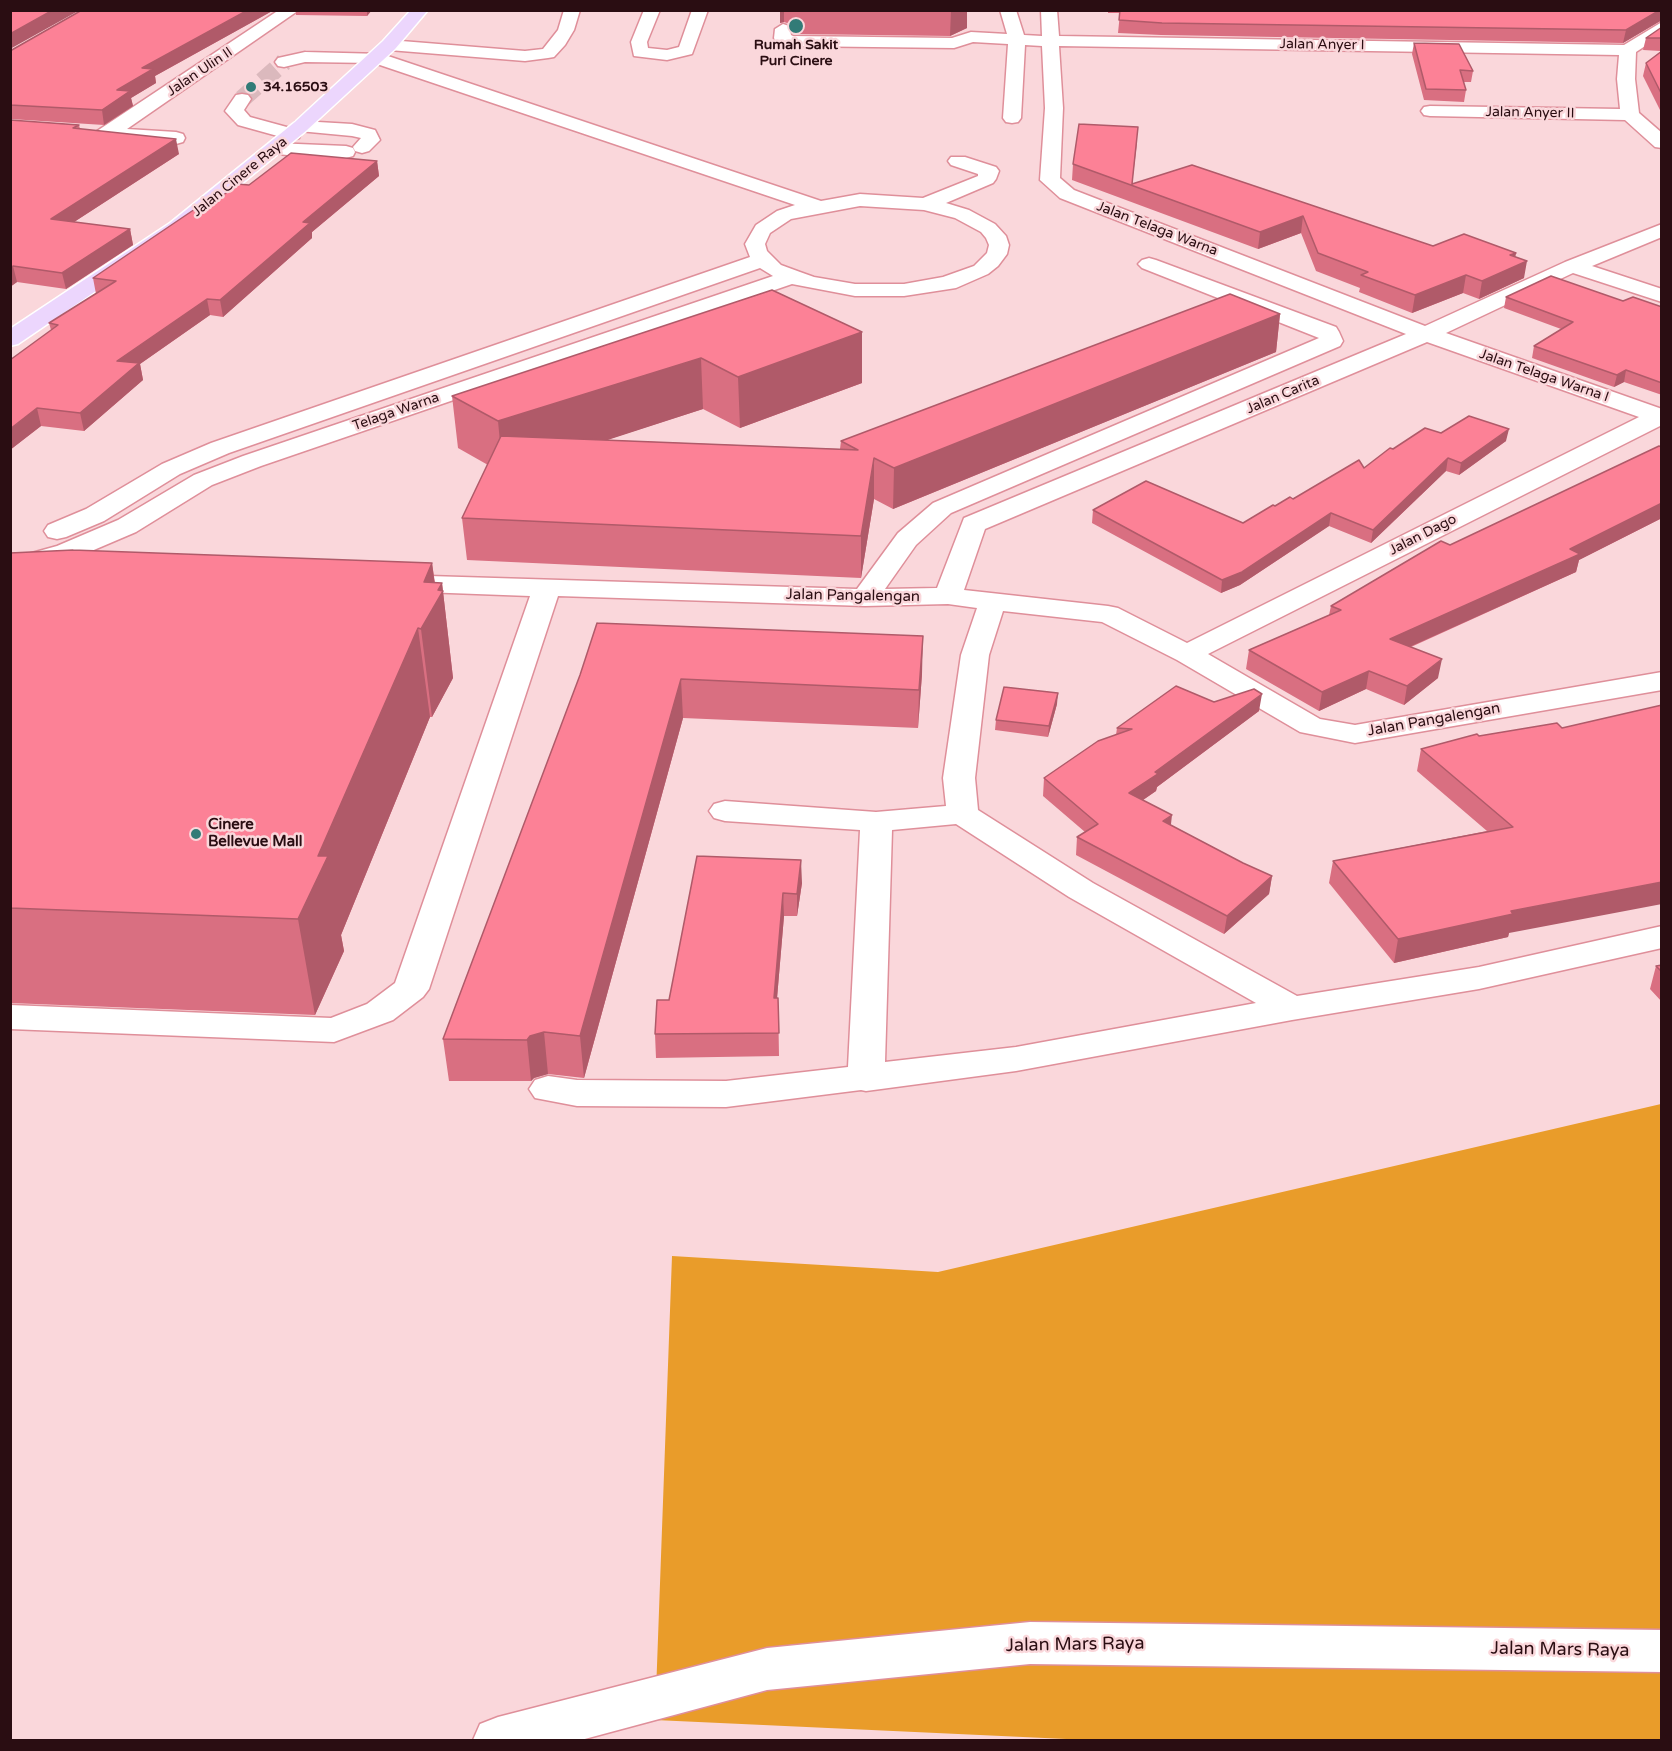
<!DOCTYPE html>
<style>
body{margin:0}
#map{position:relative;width:1672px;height:1751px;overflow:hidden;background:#fad7db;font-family:"Varela Round",sans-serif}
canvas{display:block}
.frame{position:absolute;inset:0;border:12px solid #2a0d12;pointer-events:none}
</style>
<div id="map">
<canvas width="1672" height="1751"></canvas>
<div class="frame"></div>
</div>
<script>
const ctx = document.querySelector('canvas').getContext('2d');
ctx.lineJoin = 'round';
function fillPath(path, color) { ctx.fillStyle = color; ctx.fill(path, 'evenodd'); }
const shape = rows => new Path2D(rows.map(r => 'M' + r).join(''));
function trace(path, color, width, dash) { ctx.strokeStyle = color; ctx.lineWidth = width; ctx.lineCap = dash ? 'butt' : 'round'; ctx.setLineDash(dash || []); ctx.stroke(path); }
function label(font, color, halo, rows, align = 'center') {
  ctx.font = font + ' "Varela Round",sans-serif'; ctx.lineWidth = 5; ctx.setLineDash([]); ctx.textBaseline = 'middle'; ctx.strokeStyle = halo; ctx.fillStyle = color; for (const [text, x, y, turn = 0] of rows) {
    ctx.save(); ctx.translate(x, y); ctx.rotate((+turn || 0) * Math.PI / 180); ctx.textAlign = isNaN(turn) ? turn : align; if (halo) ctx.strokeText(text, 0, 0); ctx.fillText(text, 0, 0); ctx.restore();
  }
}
fillPath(shape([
 [1661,1104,1661,1740,1088,1740,655,1720,672,1256,938,1272]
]), '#e99c2a');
trace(shape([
 [242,99,284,62]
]), '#dbb9bd', 18, [18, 9]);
const minor = shape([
 [279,10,299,10,127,129,176,132,183,134,185,138,183,142,176,144,103,139,96,137,94,133,279,10],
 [564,10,580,10,574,30,565,45,554,57,548,58,525,61,389,50,381,45,389,40,525,51,543,49,558,30,564,10],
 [644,10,660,10,647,42,648,48,667,50,679,47,692,10,708,10,692,54,667,60,634,56,631,42,644,10],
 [1000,10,1016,10,1024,35,1042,36,1041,10,1057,10,1059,36,1624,45,1662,22,1662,35,1636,52,1635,79,1639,113,1662,133,1662,148,1655,147,1625,120,1430,116,1424,115,1421,111,1424,107,1430,106,1620,109,1617,79,1619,55,1059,46,1063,108,1060,178,1074,190,1425,326,1565,262,1662,224,1662,237,1592,266,1662,289,1662,302,1573,273,1446,333,1662,409,1662,425,1208,654,1320,719,1355,725,1662,672,1662,690,1355,743,1300,732,1177,660,1102,622,1003,611,989,655,975,778,978,810,1093,883,1297,996,1479,967,1662,926,1662,948,1479,989,1292,1020,1016,1071,866,1091,861,1090,726,1107,577,1106,535,1098,529,1089,535,1080,548,1076,577,1080,726,1081,848,1067,860,830,725,821,714,818,709,811,714,804,725,801,876,812,946,806,943,778,961,655,977,608,948,604,865,606,558,596,429,989,423,997,393,1020,334,1042,10,1029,10,1005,331,1018,367,1004,395,983,530,596,396,591,386,589,382,583,386,577,396,575,857,589,898,533,933,503,1319,338,1142,268,1138,264,1142,260,1149,258,1156,260,1336,327,1339,332,1343,341,1340,346,951,513,916,545,885,589,937,588,964,518,1406,334,1060,198,1040,180,1045,108,1042,46,1025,45,1021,118,1018,122,1012,123,1006,122,1003,118,1008,44,973,42,954,48,792,46,776,42,774,38,775,29,783,24,789,26,791,35,793,36,952,38,971,32,1007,34,1000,10],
 [1427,342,1639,417,1187,643,1118,608,1108,606,964,590,985,529,1427,342],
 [956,824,1069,897,1256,1003,1016,1047,885,1062,892,830,956,824],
 [305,52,382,54,821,201,860,194,923,198,978,176,978,174,951,165,948,161,951,157,965,157,996,167,999,171,996,179,993,183,946,203,969,210,995,224,1006,236,1009,245,1007,254,998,266,988,274,956,288,904,296,855,296,792,284,261,466,212,485,136,532,75,558,10,576,10,559,57,546,118,520,194,475,243,456,773,276,760,268,229,453,180,474,104,521,66,537,57,539,48,537,44,531,48,525,86,509,162,464,211,443,750,257,745,244,756,225,777,211,795,205,374,63,305,62,284,67,278,66,275,62,278,58,305,52],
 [860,206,924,210,955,218,981,232,986,238,989,245,987,253,974,266,943,277,904,284,855,284,814,277,800,272,781,265,767,251,765,244,770,233,791,219,860,206],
 [242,94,248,95,251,99,244,110,250,117,294,129,292,126,295,122,301,121,352,124,375,130,380,140,369,151,362,153,355,151,353,147,361,138,352,136,299,131,301,134,299,138,292,140,238,125,225,111,236,95,242,94],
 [274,143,346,146,353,148,355,152,353,156,346,158,328,159,267,153,265,149,267,145,274,143],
 [1030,1622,1662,1630,1662,1672,1030,1664,767,1690,581,1740,473,1740,480,1724,498,1717,767,1648,1030,1622]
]);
const major = shape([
 [411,10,428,10,395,49,307,130,184,231,18,344,10,346,10,329,170,223,295,122,383,41,411,10]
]);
trace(minor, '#df8f9a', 3);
trace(major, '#fff', 3);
fillPath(minor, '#fff');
fillPath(major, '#ecd6fd');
fillPath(shape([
 [82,10,274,10,155,76,156,83,131,98,133,106,104,125,10,119,10,51],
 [296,10,372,10,367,16,296,15],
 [780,10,967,10,967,28,950,36,798,34,798,29,792,29,790,24,784,22,780,23],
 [1108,10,1662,10,1662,20,1623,43,1161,35,1118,33,1120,13,1108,13],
 [1662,27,1662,114,1643,76,1646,63,1661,51,1643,50,1646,38],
 [1414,43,1473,71,1471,82,1463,82,1466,90,1464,102,1424,100,1412,54],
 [10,120,79,125,80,129,179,154,74,222,130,229,133,245,66,289,17,282,10,287],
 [1137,143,1132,184,1192,165,1433,246,1516,253,1515,257,1524,278,1479,299,1463,293,1412,313,1359,292,1360,288,1316,271,1301,233,1258,249,1072,180,1073,164],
 [377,161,379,176,312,232,312,238,223,317,210,315,140,364,143,380,84,431,41,426,10,450,51,330,49,323,96,294,93,278,205,210,249,185],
 [1506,297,1623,301,1662,307,1662,395,1624,382,1614,387,1532,358,1534,346,1561,329,1504,308],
 [1280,314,1276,352,893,509,874,499,861,578,467,560,462,518,488,465,458,448,452,396,862,332,862,383,740,428,703,409,606,440,840,449,841,441],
 [1441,433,1506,441,1459,475,1446,471,1371,543,1329,526,1240,585,1221,593,1092,523,1093,510,1243,523,1275,506,1364,468,1393,449],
 [1662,447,1662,518,1579,560,1576,572,1411,647,1438,678,1404,705,1366,689,1319,711,1246,669,1249,650,1329,615,1331,606,1450,545],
 [10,553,432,563,435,583,442,583,453,678,432,717,430,717,341,935,344,951,315,1015,10,1003],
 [922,674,918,728,683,718,584,1078,548,1074,534,1078,531,1081,449,1081,443,1039,580,675],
 [1214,702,1259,711,1157,787,1156,791,1143,800,1171,825,1243,863,1272,876,1269,894,1224,934,1076,855,1077,837,1085,832,1043,796,1044,778,1116,735,1117,728],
 [1057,704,1048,737,995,730,996,720],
 [1557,723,1508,937,1394,963,1329,883,1333,861,1487,831,1417,771,1421,749,1479,736],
 [697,856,802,883,797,916,784,916,777,998,778,998,779,1056,656,1058,655,1034,669,1000],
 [1662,965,1662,1002,1650,989,1656,966]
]), '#d96f81');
fillPath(shape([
 [53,10,80,10,10,49,10,34],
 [248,10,274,10,155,76,156,83,131,98,133,106,104,125,102,110,117,90,142,68],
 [367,10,372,10,367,16],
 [780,10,784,10,784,22,780,23],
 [951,10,967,10,967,28,950,36],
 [1660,10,1662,10,1662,20,1623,43,1626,30],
 [176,139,179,154,54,235,51,219],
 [377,161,379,176,312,232,312,238,223,317,220,300,303,222],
 [1303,216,1301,233,1258,249,1260,232],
 [130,229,133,245,66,289,62,273],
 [1516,253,1513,267,1527,261,1524,278,1479,299,1482,281,1510,255],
 [13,266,17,282,10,287,10,268],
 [1466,275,1463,293,1412,313,1415,295],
 [207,299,210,315,140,364,143,380,84,431,80,413,117,361],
 [1280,314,1276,352,893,509,894,468],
 [862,332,862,383,740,428,738,377],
 [701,358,703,409,503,474,498,421],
 [1626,370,1624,382,1614,387,1617,375],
 [37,408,41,426,10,450,10,429],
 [1509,429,1506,441,1459,475,1461,463],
 [874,458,874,499,861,578,861,536],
 [1448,458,1446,471,1371,543,1373,530],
 [1662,503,1662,518,1579,560,1576,572,1387,657,1390,639],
 [1331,513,1329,526,1240,585,1221,593,1222,580],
 [432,563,437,601,438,590,442,583,453,678,432,717,421,629,424,582],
 [418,628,430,717,341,935,344,951,315,1015,298,919,318,856],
 [923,636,922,674,918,728,919,690],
 [1442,659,1438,678,1404,705,1407,686],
 [1369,671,1366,689,1319,711,1322,692],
 [681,679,683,718,584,1078,580,1036],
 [1058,693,1057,704,1048,737,1049,726],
 [1262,694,1259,711,1157,787,1156,791,1127,811,1129,793,1155,772],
 [1172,815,1170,833,1163,821],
 [801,860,802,883,797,916,797,894],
 [1272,876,1269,894,1224,934,1227,916],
 [1662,882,1662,904,1509,933,1508,937,1394,963,1398,939,1511,911],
 [783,893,784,916,775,1022,774,998],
 [544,1032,548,1074,534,1078,531,1081,527,1040,530,1036]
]), '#b05a69');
const building = shape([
 [10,10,53,10,10,34,10,10],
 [82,10,248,10,142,68,153,69,117,90,130,91,102,110,10,105,10,51,82,10],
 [1120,10,1660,10,1626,30,1162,23,1119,20,1120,10],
 [1662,27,1662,38,1646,38,1662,27],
 [1414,43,1459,44,1473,71,1460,70,1466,90,1426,89,1414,43],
 [1662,51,1662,95,1646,63,1662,51],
 [10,120,79,125,73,128,176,139,51,219,130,229,62,273,13,266,10,268,10,120],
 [1079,124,1138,127,1132,184,1192,165,1433,246,1464,234,1516,253,1510,255,1527,261,1482,281,1466,275,1415,295,1361,275,1368,272,1318,253,1303,216,1260,232,1073,164,1079,124],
 [291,153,377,161,303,222,310,223,220,300,207,299,117,361,139,363,80,413,37,408,10,429,10,360,58,325,49,323,116,281,93,278,195,209,205,210,237,184,249,185,291,153],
 [1551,276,1623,301,1633,297,1662,307,1662,383,1626,370,1617,375,1534,346,1573,322,1506,297,1551,276],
 [772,290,862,332,738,377,701,358,498,421,452,396,772,290],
 [1230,294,1280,314,894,468,874,458,861,536,462,518,501,436,858,450,841,441,1230,294],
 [1469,416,1509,429,1461,463,1448,458,1373,530,1331,513,1242,572,1222,580,1093,510,1146,481,1243,523,1273,505,1275,506,1290,497,1293,499,1359,460,1364,468,1390,448,1393,449,1425,428,1441,433,1469,416],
 [1659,446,1662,447,1662,503,1570,549,1580,554,1390,639,1442,659,1407,686,1369,671,1322,692,1249,650,1341,610,1331,606,1441,541,1450,545,1659,446],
 [73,550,432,563,424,582,442,583,438,590,443,591,421,629,418,628,318,856,328,856,298,919,10,908,10,553,73,550],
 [597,623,923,636,919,690,681,679,580,1036,544,1032,530,1036,527,1040,443,1039,580,675,597,623],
 [1176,686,1214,702,1254,689,1262,694,1155,772,1158,774,1129,793,1172,815,1163,821,1243,863,1272,876,1227,916,1077,837,1098,824,1044,778,1098,741,1132,729,1117,728,1176,686],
 [1004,687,1058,693,1049,726,996,720,1004,687],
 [1662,705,1662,882,1511,911,1513,914,1398,939,1333,861,1513,827,1421,749,1477,734,1479,736,1557,723,1562,728,1662,705],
 [697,856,801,860,797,894,783,893,774,998,778,998,779,1033,655,1034,657,1000,669,1000,697,856],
 [1662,965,1662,972,1656,966,1662,965]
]);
fillPath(building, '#fc8196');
trace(building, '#b05a69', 1.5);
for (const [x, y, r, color] of [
 [796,26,8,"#327b77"],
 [251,87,6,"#327b77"],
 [196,834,6,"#327b77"]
]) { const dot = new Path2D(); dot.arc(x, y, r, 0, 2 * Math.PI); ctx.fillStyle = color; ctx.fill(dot); trace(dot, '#fad7db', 2); }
label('bold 14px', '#2a0d12', '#fad7db', [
 ["Rumah Sakit",796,45],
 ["Puri Cinere",796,61],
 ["34.16503",263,87,"left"]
]);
label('14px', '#2a0d12', '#fad7db', [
 ["Jalan Anyer I",1322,45,1],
 ["Jalan Ulin II",200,72,-34],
 ["Jalan Anyer II",1530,113,1],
 ["Jalan Cinere Raya",240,177,-39],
 ["Jalan Telaga Warna",1157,229,21],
 ["Jalan Telaga Warna I",1544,376,19],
 ["Jalan Carita",1283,395,-23],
 ["Telaga Warna",396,412,-19],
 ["Jalan Dago",1423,535,-27]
]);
label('15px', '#2a0d12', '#fad7db', [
 ["Jalan Pangalengan",853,596,1],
 ["Jalan Pangalengan",1434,720,-10]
]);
label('bold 15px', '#2a0d12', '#fad7db', [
 ["Cinere",208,825],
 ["Bellevue Mall",208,842]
], 'left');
label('18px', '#2a0d12', '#fad7db', [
 ["Jalan Mars Raya",1075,1645,-1],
 ["Jalan Mars Raya",1560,1650,1]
]);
</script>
